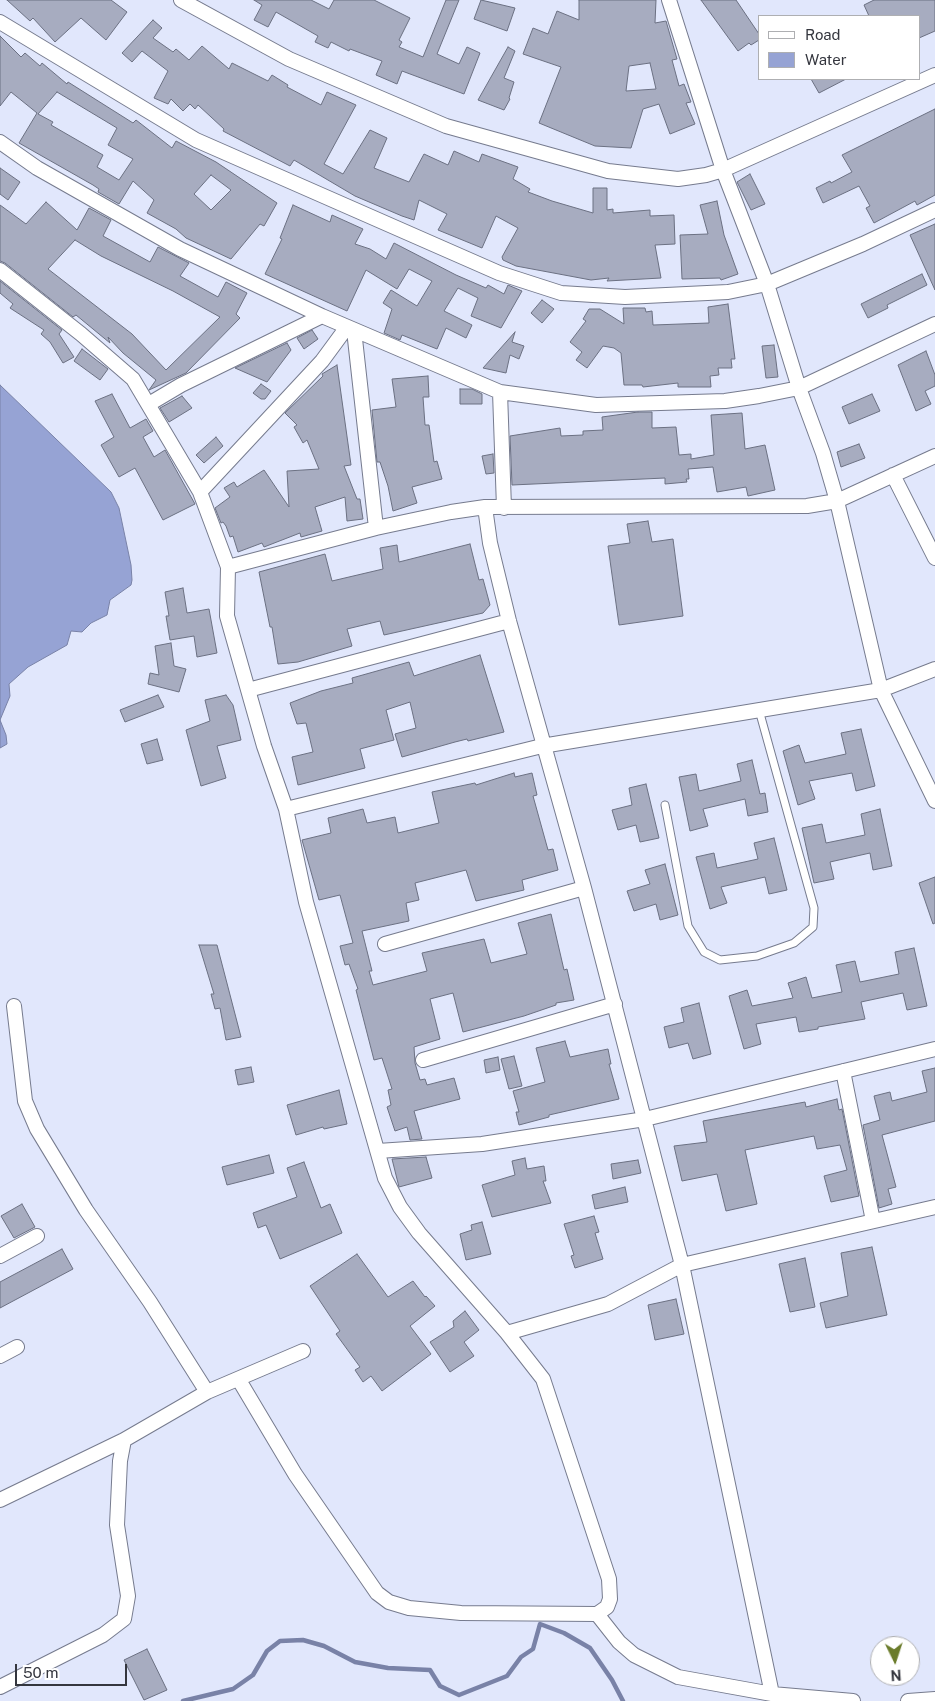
<!DOCTYPE html>
<style>
body{margin:0}
#map{position:relative;width:935px;height:1701px;overflow:hidden;background:#e1e7fc;font-family:"Public Sans",sans-serif}
canvas{display:block}
.legend{position:absolute;left:758px;top:15px;width:162px;height:65px;box-sizing:border-box;background:#fff;border:1px solid #aeafb2;margin:0;padding:6px 9px;list-style:none;font-size:15px;color:#34363e}
.legend li{display:flex;align-items:center;gap:10px;height:25px}
.legend b{width:25px;border:1px solid #aeafb2}
.north{position:absolute;left:870px;top:1636px;width:50px;height:50px;box-sizing:border-box;background:#fff;border:1px solid #aeafb2;border-radius:50%;rotate:176deg;font-size:14px;font-weight:700;line-height:20px;text-align:center;color:#34363e}
.north::after{content:'';display:block;margin:auto;width:18px;height:22px;background:#6b7c2b;clip-path:polygon(50% 0,100% 100%,50% 72%,0 100%)}
.scale{position:absolute;left:15px;top:1664px;width:112px;height:22px;box-sizing:border-box;border:2px solid #34363e;border-top:0;padding-left:6px;font-size:15px;line-height:18px;white-space:nowrap;color:#34363e;-webkit-text-stroke:4px #fff;paint-order:stroke}
</style>
<div id="map">
<canvas width="935" height="1701"></canvas>
<ul class="legend">
<li><b style="height:6px;background:#fff"></b>Road</li>
<li><b style="height:14px;background:#96a3d4"></b>Water</li>
</ul>
<div class="north">N</div>
<div class="scale">50 m</div>
</div>
<script>
const ctx = document.querySelector('canvas').getContext('2d');
ctx.lineJoin = 'round';
function fillPath(path, color) { ctx.fillStyle = color; ctx.fill(path, 'evenodd'); }
const shape = rows => new Path2D(rows.map(r => 'M' + r).join(''));
function trace(path, color, width, dash) { ctx.strokeStyle = color; ctx.lineWidth = width; ctx.lineCap = dash ? 'butt' : 'round'; ctx.setLineDash(dash || []); ctx.stroke(path); }
const water = shape([
 [0,385,111,492,119,508,131,565,132,580,131,585,110,600,107,615,91,623,82,632,71,631,67,645,28,667,9,684,10,696,0,720,6,735,7,744,0,748,0,385]
]);
fillPath(water, '#96a3d4');
trace(water, '#7982a7', 1);
trace(shape([
 [183,1701,233,1689,253,1675,267,1651,280,1641,303,1640,324,1646,355,1662,388,1668,430,1670,440,1686,459,1695,507,1676,521,1657,533,1649,540,1624,564,1633,590,1648,612,1680,623,1701]
]), '#7982a7', 4.5);
const building = shape([
 [7,0,111,0,127,12,106,40,81,18,55,42,33,18,30,21,7,0],
 [254,0,311,0,329,9,334,0,374,0,410,18,399,40,402,42,399,47,423,57,446,0,459,0,437,54,459,64,467,47,480,53,464,94,402,71,397,84,376,75,382,61,350,49,349,51,331,42,328,48,315,42,318,36,276,12,268,27,254,20,262,5,254,0],
 [481,0,515,8,507,31,474,19,481,0],
 [579,0,656,0,655,23,666,21,677,59,672,60,679,86,684,84,691,102,686,103,695,124,670,134,659,104,643,109,631,148,595,146,539,123,561,67,523,54,533,28,548,34,557,11,579,20,579,0],
 [650,63,656,89,626,91,629,66,650,63],
 [701,0,736,0,759,34,759,40,751,45,749,43,738,51,701,0],
 [874,0,935,0,935,31,919,38,919,16,869,16,864,5,874,0],
 [153,20,162,28,153,38,173,52,176,49,189,60,202,46,229,69,232,63,268,81,272,75,288,85,287,87,321,105,327,92,356,105,324,164,343,174,370,130,387,138,374,168,409,182,424,154,448,165,454,151,479,162,482,154,518,167,513,179,530,189,528,192,552,201,593,213,593,188,607,188,607,210,613,209,613,213,650,210,650,216,674,215,675,244,655,245,661,278,607,281,609,278,591,280,516,266,503,260,502,257,518,228,496,216,482,248,438,230,447,214,419,200,414,220,402,216,355,196,294,160,290,166,223,131,224,129,198,105,195,109,190,104,183,111,171,99,168,104,154,98,168,71,142,51,132,62,122,53,153,20],
 [0,36,21,57,25,53,40,66,42,63,67,84,68,82,133,123,136,120,172,148,176,141,216,162,277,203,264,226,260,224,231,259,186,238,176,229,147,213,154,200,133,181,119,204,98,192,99,189,93,185,19,143,37,113,11,92,0,106,0,36],
 [57,92,117,128,108,145,133,159,119,180,97,167,103,155,51,125,53,122,38,114,57,92],
 [211,175,231,190,211,210,194,194,211,175],
 [508,47,515,51,504,78,514,82,509,98,510,99,504,110,478,100,508,47],
 [811,79,846,79,819,93,811,79],
 [935,109,935,195,917,205,915,201,874,223,866,208,870,206,859,186,823,203,816,188,830,181,831,183,852,172,842,155,935,109],
 [0,168,20,182,8,200,0,194,0,168],
 [750,174,765,204,751,210,737,182,750,174],
 [717,201,724,235,738,274,721,280,720,278,682,279,680,235,708,234,700,205,717,201],
 [46,202,77,230,89,208,111,220,103,236,150,262,158,247,189,263,180,276,218,297,226,282,247,293,236,314,240,318,186,373,149,390,156,380,123,353,108,337,110,343,76,315,73,317,5,263,0,261,0,205,26,224,46,202],
 [75,240,101,256,173,291,220,317,166,370,132,334,48,269,75,240],
 [293,205,330,222,332,215,363,229,355,244,370,249,386,259,394,243,456,275,486,288,488,285,504,294,508,285,522,291,501,328,471,316,478,298,458,288,444,311,472,325,466,338,446,328,437,349,402,335,400,340,384,333,392,309,383,303,391,290,417,306,432,281,409,269,397,289,366,270,347,311,265,274,282,239,280,238,293,205],
 [935,224,935,290,910,235,935,224],
 [922,274,927,285,887,305,888,308,868,318,861,304,922,274],
 [0,281,62,330,59,334,74,357,63,363,50,342,41,334,44,330,10,308,13,304,0,293,0,281],
 [542,300,554,309,542,323,531,313,542,300],
 [728,304,735,359,731,359,732,368,718,368,719,375,710,376,711,387,678,387,678,383,643,387,642,385,624,385,621,353,614,348,603,346,587,368,576,360,582,352,570,342,586,321,583,319,589,309,600,309,624,324,623,308,645,308,646,312,652,311,653,325,709,323,708,307,728,304],
 [312,330,318,339,304,349,297,338,312,330],
 [515,332,512,342,524,346,519,359,510,355,506,373,483,368,515,332],
 [287,343,291,350,267,382,235,368,287,343],
 [774,345,778,377,766,378,762,346,774,345],
 [82,349,108,369,100,380,74,361,82,349],
 [926,351,935,375,935,386,925,391,931,404,916,411,898,365,926,351],
 [337,365,351,465,344,466,357,499,360,499,363,519,347,521,345,497,315,507,322,531,301,537,300,533,264,547,262,543,238,552,233,536,230,537,226,526,223,522,221,523,215,508,230,497,224,488,234,482,237,487,264,470,289,507,287,471,319,469,307,440,303,443,294,427,297,425,285,413,323,376,322,374,337,365],
 [428,376,429,397,423,397,425,425,429,425,434,462,437,461,442,479,412,487,417,503,393,511,388,486,380,462,377,462,372,410,396,407,392,379,428,376],
 [261,384,271,391,265,399,261,399,253,393,261,384],
 [460,389,472,389,482,394,482,404,460,404,460,389],
 [112,394,130,428,146,419,153,431,143,437,154,457,165,450,195,504,163,520,135,468,119,477,101,445,114,437,95,401,112,394],
 [872,394,880,411,849,424,842,407,872,394],
 [182,396,192,408,169,422,160,408,182,396],
 [638,412,652,412,652,428,676,427,679,455,691,454,691,459,714,455,711,415,742,413,745,449,765,445,775,490,748,496,746,487,717,492,713,467,688,469,689,479,686,479,687,482,665,484,665,478,512,485,510,436,560,428,561,436,583,435,583,431,603,430,602,417,638,412],
 [216,437,223,446,204,463,196,455,216,437],
 [859,444,865,458,841,467,837,452,859,444],
 [493,454,494,473,486,474,482,456,493,454],
 [648,521,652,542,673,539,683,616,619,625,608,546,630,543,627,524,648,521],
 [470,544,479,580,483,579,490,605,483,613,384,635,380,621,347,629,352,646,298,662,278,664,272,627,270,627,259,572,325,554,332,581,383,569,380,548,397,545,399,562,470,544],
 [183,588,187,613,209,609,217,653,197,657,194,636,170,640,166,616,169,616,165,592,183,588],
 [171,643,174,666,186,669,179,692,148,684,150,673,159,675,155,646,171,643],
 [480,655,504,732,468,741,467,739,455,742,402,757,395,734,416,728,410,702,386,710,394,740,360,749,365,768,298,785,292,757,313,752,306,723,297,724,290,703,321,691,353,683,352,678,409,662,414,676,480,655],
 [158,695,164,707,125,722,120,710,158,695],
 [226,695,233,705,241,740,217,746,226,778,201,786,186,730,210,721,205,700,226,695],
 [861,729,875,786,856,791,852,773,809,781,815,799,798,805,783,751,799,745,805,763,846,754,841,733,861,729],
 [157,739,163,760,147,764,141,744,157,739],
 [752,760,760,794,765,793,768,812,748,816,745,799,703,809,708,826,690,831,679,777,696,774,699,791,741,781,737,764,752,760],
 [514,773,515,777,532,773,537,795,533,796,548,850,553,849,558,870,522,880,524,890,476,901,466,870,415,883,419,900,406,903,409,921,362,931,372,971,369,971,373,985,427,971,422,953,484,939,491,963,527,954,518,923,551,914,564,970,567,969,574,1000,556,1003,556,1005,524,1016,463,1032,453,993,430,999,440,1039,414,1047,415,1063,420,1080,425,1079,427,1085,454,1078,460,1099,414,1111,422,1139,410,1140,407,1127,395,1131,387,1107,391,1105,388,1090,392,1089,382,1058,374,1060,356,990,358,989,349,964,345,965,340,946,353,943,340,895,319,900,302,840,331,833,328,818,363,809,367,823,395,817,398,833,439,823,432,792,475,783,476,785,514,773],
 [646,784,659,838,640,842,636,825,618,830,612,810,632,805,629,788,646,784],
 [880,809,892,866,873,870,870,853,830,862,834,879,814,883,802,828,822,824,826,843,865,835,861,814,880,809],
 [774,838,787,890,769,894,765,877,721,887,727,903,710,909,696,857,714,853,717,868,758,859,754,843,774,838],
 [665,864,678,915,660,920,656,904,634,911,627,891,650,884,645,870,665,864],
 [935,877,935,923,933,924,919,883,935,877],
 [199,945,217,945,241,1037,226,1040,220,1008,215,1009,211,994,214,994,199,945],
 [914,948,927,1006,907,1010,903,993,861,1002,865,1019,818,1027,818,1029,799,1032,796,1017,756,1024,761,1044,744,1049,729,996,747,990,752,1006,793,998,788,983,806,977,812,998,842,992,836,965,855,961,860,982,899,974,895,952,914,948],
 [699,1003,711,1054,693,1059,688,1043,669,1048,664,1027,684,1022,681,1008,699,1003],
 [565,1041,570,1057,608,1049,611,1064,609,1064,619,1099,549,1115,549,1117,519,1125,516,1112,519,1112,513,1091,545,1082,536,1048,565,1041],
 [514,1056,522,1086,509,1089,501,1059,514,1056],
 [498,1057,500,1070,486,1073,484,1060,498,1057],
 [251,1067,254,1082,238,1085,235,1070,251,1067],
 [935,1068,935,1121,882,1135,896,1187,888,1189,892,1204,879,1208,863,1125,880,1120,874,1096,890,1092,892,1101,927,1092,922,1071,935,1068],
 [339,1090,347,1124,324,1129,323,1127,296,1135,287,1105,339,1090],
 [837,1099,839,1110,842,1109,859,1196,831,1202,824,1176,847,1170,840,1145,817,1149,814,1136,745,1150,757,1204,726,1211,717,1174,682,1181,674,1146,707,1142,703,1121,805,1102,806,1107,837,1099],
 [269,1155,274,1173,227,1185,222,1167,269,1155],
 [426,1157,432,1178,399,1187,392,1159,426,1157],
 [525,1158,527,1169,544,1166,546,1181,543,1181,551,1203,492,1217,482,1185,515,1175,512,1161,525,1158],
 [638,1160,641,1173,613,1179,611,1164,638,1160],
 [304,1162,321,1208,330,1204,342,1233,280,1259,266,1225,258,1228,253,1213,297,1197,287,1168,304,1162],
 [625,1187,628,1202,595,1209,592,1195,625,1187],
 [22,1204,35,1227,14,1238,1,1216,22,1204],
 [594,1216,599,1232,595,1233,603,1259,575,1268,571,1256,574,1255,564,1224,594,1216],
 [482,1222,491,1254,466,1260,460,1234,472,1230,471,1225,482,1222],
 [872,1247,887,1315,826,1328,820,1303,848,1296,841,1253,872,1247],
 [62,1249,73,1269,0,1308,0,1282,62,1249],
 [357,1254,388,1297,413,1281,425,1297,426,1296,435,1306,410,1326,431,1354,382,1391,371,1376,363,1382,355,1370,360,1367,336,1334,340,1331,310,1286,357,1254],
 [805,1258,815,1307,790,1312,779,1264,805,1258],
 [676,1299,684,1334,655,1340,648,1305,676,1299],
 [465,1311,479,1330,464,1342,474,1356,450,1372,430,1342,454,1327,453,1321,465,1311],
 [147,1649,167,1690,144,1700,124,1660,147,1649]
]);
fillPath(building, '#a7acc0');
trace(building, '#6b7082', 1);
const service = shape([
 [665,805,688,926,704,952,720,960,757,956,794,943,813,927,814,908,759,710]
]);
const minor = shape([
 [181,0,289,59,446,126,608,171,678,179,706,175,723,170,935,75],
 [669,0,723,170,767,284,799,388,823,453,837,501,881,690,935,801],
 [0,22,196,140,499,273,561,293,625,297,728,292,767,284,863,244,935,210],
 [0,142,37,168,180,249,322,316,500,392,596,405,725,401,759,396,799,388,935,324],
 [0,270,81,334,133,379,200,492,228,567,227,616,264,746,286,809,306,902,385,1178,400,1207,419,1233,507,1333,543,1379,609,1579,610,1599,607,1607,597,1614,461,1613,409,1608,389,1602,377,1593,295,1474,239,1380],
 [354,330,376,528],
 [500,392,504,508],
 [149,404,181,385,322,316],
 [893,475,935,558],
 [200,492,322,361,347,327],
 [485,507,490,543,509,621,584,888,682,1265,772,1694],
 [228,567,376,528,451,512,485,507,807,506,837,501,935,456],
 [248,690,509,621],
 [286,809,542,746,881,690,935,669],
 [385,944,584,888],
 [14,1006,25,1101,37,1129,86,1210,150,1302,207,1392],
 [423,1060,615,1004],
 [843,1071,873,1221],
 [378,1151,482,1144,645,1119,935,1049],
 [0,1256,37,1236],
 [507,1333,608,1304,682,1265,935,1207],
 [0,1356,17,1347],
 [0,1500,124,1440,207,1392,303,1351],
 [597,1614,619,1642,634,1655,678,1677,772,1694,853,1701],
 [0,1687,103,1635,124,1619,128,1596,117,1525,120,1461,124,1440],
 [908,1701,935,1699]
]);
trace(service, '#767b8e', 9);
trace(minor, '#767b8e', 16);
trace(service, '#fff', 7);
trace(minor, '#fff', 14);
</script>
